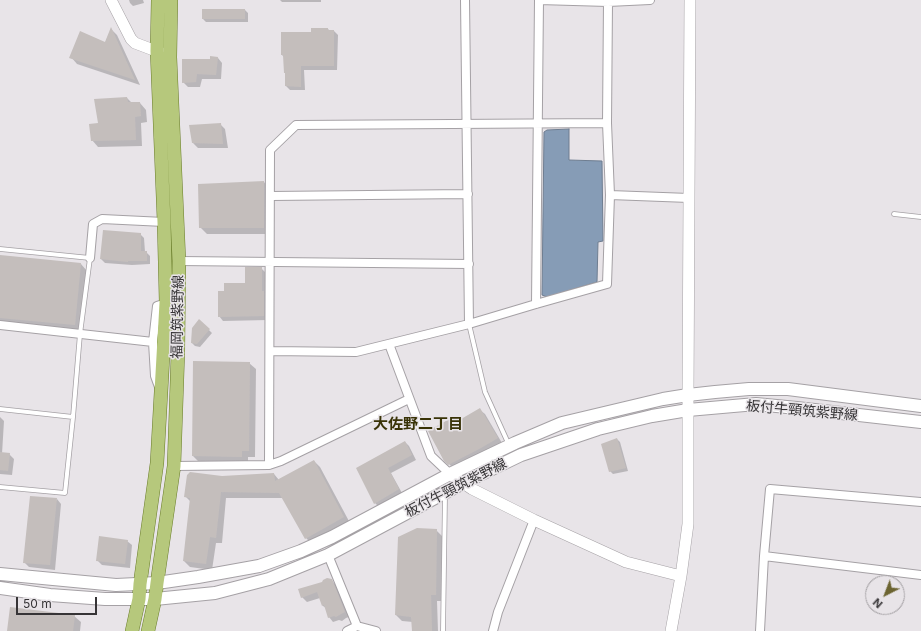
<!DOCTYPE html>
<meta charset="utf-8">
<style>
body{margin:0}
#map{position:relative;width:921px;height:631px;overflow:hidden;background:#e8e4e8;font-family:Inter,sans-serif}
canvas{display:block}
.north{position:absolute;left:865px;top:575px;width:40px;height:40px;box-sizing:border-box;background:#e8e4e8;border:1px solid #a19ea1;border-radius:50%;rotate:222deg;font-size:11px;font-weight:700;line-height:16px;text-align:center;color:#363436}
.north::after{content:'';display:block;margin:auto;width:14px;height:18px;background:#6c6431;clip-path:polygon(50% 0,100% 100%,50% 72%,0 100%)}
.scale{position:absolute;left:16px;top:597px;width:81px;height:18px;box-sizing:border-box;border:2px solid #363436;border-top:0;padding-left:5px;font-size:12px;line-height:14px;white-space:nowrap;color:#363436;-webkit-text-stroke:3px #e8e4e8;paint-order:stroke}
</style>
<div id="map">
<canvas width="921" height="631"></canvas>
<div class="north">N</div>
<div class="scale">50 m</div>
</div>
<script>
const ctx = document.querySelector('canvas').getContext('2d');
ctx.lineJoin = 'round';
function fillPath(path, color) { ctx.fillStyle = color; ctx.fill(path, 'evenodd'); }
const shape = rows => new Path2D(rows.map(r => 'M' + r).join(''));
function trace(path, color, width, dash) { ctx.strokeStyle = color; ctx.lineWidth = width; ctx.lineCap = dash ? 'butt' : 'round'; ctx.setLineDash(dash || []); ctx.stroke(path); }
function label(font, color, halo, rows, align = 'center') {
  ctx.font = font + ' Inter,"Noto Sans JP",sans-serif'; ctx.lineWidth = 3; ctx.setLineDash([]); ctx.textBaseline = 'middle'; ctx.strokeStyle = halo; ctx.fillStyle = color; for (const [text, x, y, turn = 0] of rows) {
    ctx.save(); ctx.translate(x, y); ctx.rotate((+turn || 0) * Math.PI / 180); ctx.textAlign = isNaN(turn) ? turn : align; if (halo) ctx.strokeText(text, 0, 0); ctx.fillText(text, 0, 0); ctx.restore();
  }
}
const water = shape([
 [569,129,569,160,602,161,603,241,598,242,597,282,547,297,542,295,544,132,547,130,569,129]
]);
fillPath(water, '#869cb6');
trace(water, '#6e7d90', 1);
fillPath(shape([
 [129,0,143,0,144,3,133,6,130,3],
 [280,0,321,0,321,2,282,2],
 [245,10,248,13,248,22,206,22,203,19],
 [111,29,117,35,140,85,77,64,71,57,105,43],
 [312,29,328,29,330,31,334,31,338,35,337,70,304,70,305,90,290,90,286,86,284,57,282,55,312,34],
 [218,58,222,63,221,79,202,79,200,87,188,87,183,82,211,60],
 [127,98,132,103,140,103,146,110,147,122,141,123,142,146,98,147,92,140,99,124],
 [220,124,225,129,228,148,198,148,193,143],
 [264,182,270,189,270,234,207,234,200,227],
 [140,234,144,238,145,252,146,252,150,256,150,264,132,265,105,263,101,259],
 [0,256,81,264,87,271,81,331,0,323],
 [261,268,266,273,268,320,223,321,219,316,225,292,246,284],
 [200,321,212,333,200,347,195,346,192,343],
 [249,363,256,369,255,457,248,457,248,463,199,462,193,456],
 [480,410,485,414,502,443,454,469,445,460,453,418,457,423],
 [0,417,4,421,2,454,9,454,14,459,12,475,0,474],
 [617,439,620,442,628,471,613,474,610,471],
 [405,442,409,446,416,460,391,473,402,493,379,507,375,503,357,469],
 [314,461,320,467,350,523,312,544,306,538,284,498,226,498,222,543,216,543,212,570,190,567,184,561,191,502,186,497,222,477,274,474,279,480],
 [57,499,61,504,55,570,29,567,24,562],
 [436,530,442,536,442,601,437,601,438,631,413,631,413,622,402,621,396,615],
 [127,541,132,545,130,568,102,565,97,560],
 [331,580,336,585,349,617,346,618,342,621,339,620,333,622,329,617,326,608,323,606,320,598,307,602,302,597,322,583],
 [74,616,81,622,80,631,8,631]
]), '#0003');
fillPath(shape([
 [202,9,245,9,245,19,202,19],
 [111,27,135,80,69,58,80,31,105,42],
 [311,28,328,28,328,30,334,30,334,66,301,66,301,87,285,86,285,73,284,73,283,55,281,55,281,32,311,32],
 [210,56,218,57,216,75,197,74,196,82,182,83,182,59,210,59],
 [127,97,128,102,140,102,141,116,135,117,136,140,91,141,89,124,98,123,94,99],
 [221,123,223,144,192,143,189,125],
 [264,181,264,228,199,228,198,184],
 [103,230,141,233,141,251,147,251,147,261,128,261,128,262,100,259],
 [0,255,81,263,75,325,0,318],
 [245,267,262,267,262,291,264,291,264,316,218,317,218,291,224,291,224,283,245,283],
 [199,319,210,329,197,344,191,343,192,328],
 [193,361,250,362,249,451,242,451,242,457,192,456],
 [480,408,498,438,481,448,448,465,444,461,428,431,453,417,456,422],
 [617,438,626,468,609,472,601,444],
 [405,441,412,455,388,468,399,489,374,504,356,468],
 [0,452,10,453,8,471,0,470],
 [314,460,344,517,305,539,279,493,221,492,216,538,210,537,206,564,183,561,190,498,184,497,187,475,190,472,222,476,274,473,275,481],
 [30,496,57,498,50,565,23,563],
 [417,528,437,529,436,595,431,595,432,631,412,631,411,617,395,615,398,537],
 [99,536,128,540,125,564,96,561],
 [327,578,332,579,345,612,341,614,336,617,334,616,328,618,324,605,322,606,317,592,301,598,298,589,322,582,323,580],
 [10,607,75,615,73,631,7,631]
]), '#c4bebc');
const service = shape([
 [894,214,921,217],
 [0,249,90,258,80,334,73,417,65,493,0,487],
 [469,324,485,392,509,445],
 [0,409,73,417],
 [443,631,445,495]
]);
const minor = shape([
 [465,0,469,324],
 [610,195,689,198],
 [271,196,468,194],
 [90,258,93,224,102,219,164,222],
 [179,261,469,264],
 [536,304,539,0,608,2,650,0],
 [0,325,153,342],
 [389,344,431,456,450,474],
 [270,351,356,352,469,324,536,304,607,284,610,195,607,123,608,2],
 [159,387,155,376,153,342,157,306,166,303],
 [269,465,270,150,296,125,607,123],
 [174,466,269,465,281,461,409,399],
 [328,555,357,626],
 [764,556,921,575],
 [347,631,357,626,376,631],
 [493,631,498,612,534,520],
 [760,631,764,556,770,489,921,502]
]);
const tertiary = shape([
 [111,0,131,39,135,43,164,54],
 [450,474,472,489,534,520,626,562,681,576],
 [671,631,681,576,688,524,688,395,690,0]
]);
const secondary = shape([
 [0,574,116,585,157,583,198,577,259,566,301,551,332,537,450,474,515,443,562,423,663,399,688,395,715,392,749,389,788,389,921,406],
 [0,588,50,595,105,599,155,599,215,593,269,579,328,555,463,483,521,455,598,429,652,416,688,410,756,404,797,408,921,422]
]);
const primary = shape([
 [132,631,139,599,140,584,157,463,166,303,164,222,157,51,158,0],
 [148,631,155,599,157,583,174,466,178,351,179,261,170,57,171,0]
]);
trace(service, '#a5a1a5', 5.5);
trace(minor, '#a5a1a5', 10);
trace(tertiary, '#a5a1a5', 12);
trace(secondary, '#a5a1a5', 14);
trace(primary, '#697c2a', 14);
trace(service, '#fff', 4);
trace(minor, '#fff', 8);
trace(tertiary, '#fff', 11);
trace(secondary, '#fff', 12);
trace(primary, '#b6c87c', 13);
label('14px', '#363436', '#e8e4e8', [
 ["福岡筑紫野線",178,317,-89],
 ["板付牛頸筑紫野線",802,411,5],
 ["板付牛頸筑紫野線",456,488,-27]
]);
label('bold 15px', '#393307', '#e8e4e8', [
 ["大佐野二丁目",418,424]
]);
</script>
